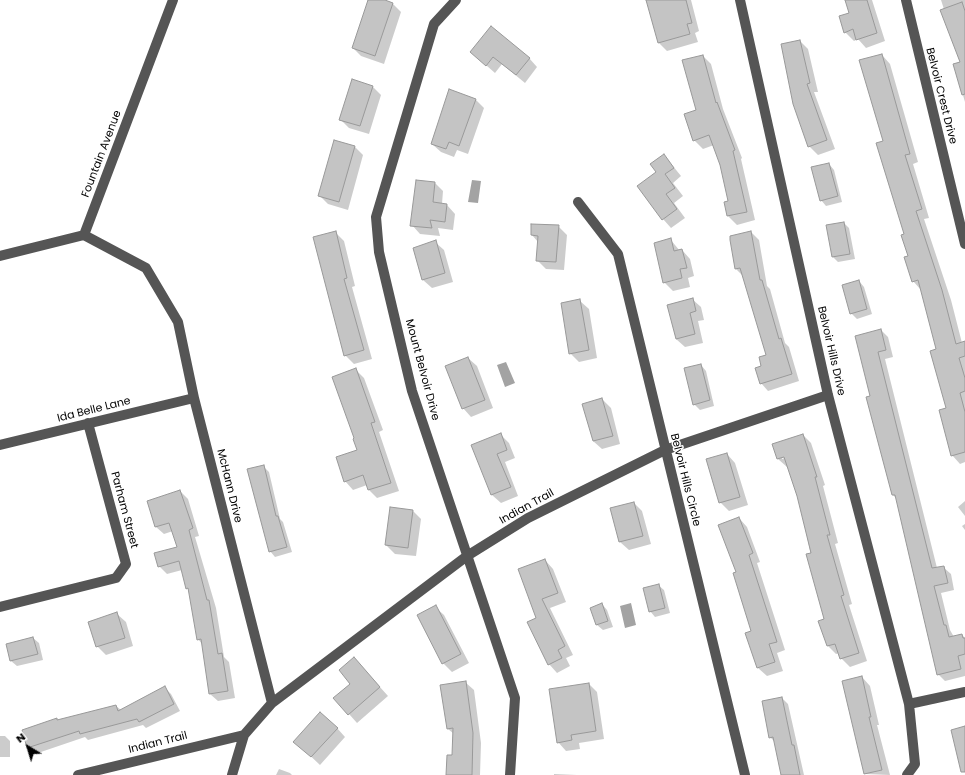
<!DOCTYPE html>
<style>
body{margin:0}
#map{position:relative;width:965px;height:775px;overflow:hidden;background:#fff;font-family:Poppins,sans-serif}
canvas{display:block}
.north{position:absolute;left:8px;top:727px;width:40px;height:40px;-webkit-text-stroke:3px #fff;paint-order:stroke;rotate:322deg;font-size:11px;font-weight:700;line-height:16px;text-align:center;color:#000}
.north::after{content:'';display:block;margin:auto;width:14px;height:18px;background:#000;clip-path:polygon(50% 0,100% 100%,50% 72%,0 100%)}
</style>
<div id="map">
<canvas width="965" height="775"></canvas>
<div class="north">N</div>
</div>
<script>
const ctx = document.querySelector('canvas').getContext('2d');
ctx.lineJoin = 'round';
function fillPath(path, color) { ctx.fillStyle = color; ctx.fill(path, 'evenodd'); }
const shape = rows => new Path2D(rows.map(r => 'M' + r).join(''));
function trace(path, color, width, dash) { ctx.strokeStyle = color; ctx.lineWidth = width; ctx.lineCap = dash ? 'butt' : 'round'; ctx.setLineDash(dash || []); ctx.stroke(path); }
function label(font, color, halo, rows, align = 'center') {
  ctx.font = font + ' Poppins,sans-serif'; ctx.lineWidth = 3; ctx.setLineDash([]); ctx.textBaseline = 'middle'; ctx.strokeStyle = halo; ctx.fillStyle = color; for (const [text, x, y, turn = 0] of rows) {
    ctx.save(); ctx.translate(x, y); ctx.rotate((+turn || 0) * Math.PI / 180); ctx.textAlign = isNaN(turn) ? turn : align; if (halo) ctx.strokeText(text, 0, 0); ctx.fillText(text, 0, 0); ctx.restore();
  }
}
fillPath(shape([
 [472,180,481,181,478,203,468,202],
 [506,362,515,383,505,387,497,365],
 [631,603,636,625,625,628,620,606]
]), '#a3a3a3');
fillPath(shape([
 [369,0,381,0,393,4,401,12,384,64,361,56,353,48],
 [650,0,691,0,699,31,695,33,698,42,667,51,658,42],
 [846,0,872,0,885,41,866,48,858,39,854,41,845,32,850,14],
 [941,0,965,0,965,102,954,64,961,62],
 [800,41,808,49,818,92,814,92,835,149,818,155,809,146],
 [471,52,529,58,537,67,525,83,502,64,495,73],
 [882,55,890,64,918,162,913,164,929,218,924,219,951,300,962,343,965,342,965,462,960,464,952,455,947,409,937,350,921,290,913,281,905,234,884,142],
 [703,56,711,64,723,109,742,158,741,159,755,220,737,225,728,216,725,203,729,202,721,164,714,145,703,149,694,140],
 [353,80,373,87,381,95,369,134,349,128,340,119],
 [476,100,484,108,468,154,457,150,454,157,441,152,432,144],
 [334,141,355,147,363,155,348,210,328,204,319,195],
 [664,155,681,176,673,183,683,196,674,203,685,218,671,228,663,219,658,172],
 [829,164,834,170,842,202,826,206,821,200],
 [435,183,443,191,442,204,447,205,455,214,453,230,438,228,440,236,420,234,412,225],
 [844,223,849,228,855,259,838,262,833,257],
 [558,226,567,235,564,270,546,269,537,260,538,242,532,235],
 [335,232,344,241,355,286,352,287,372,359,354,364,345,355],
 [751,232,759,240,767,286,770,289,785,343,789,347,799,381,768,391,761,383,762,366,767,355,743,276,736,269,730,236],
 [670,239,680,251,682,250,690,259,694,276,688,278,690,287,673,291,664,282],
 [435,242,444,250,453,282,432,288,423,280,414,248],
 [859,281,864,287,872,314,857,319,851,313],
 [692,299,701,307,704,320,698,321,703,343,685,347,676,339,668,305],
 [580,301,589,309,597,358,579,362,570,353],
 [881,330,888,337,893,357,885,359,937,568,943,567,951,574,954,590,941,593,950,630,954,637,962,635,965,638,965,676,945,681,938,674,897,499,893,495,871,396],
 [468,358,477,366,493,408,471,417,463,408],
 [701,365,706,371,714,406,700,410,694,404],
 [355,369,364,378,383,430,379,432,399,491,377,498,369,490,367,485,353,490,345,481,358,451,356,439],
 [602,399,611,408,620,444,602,449,593,441],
 [500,434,509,443,515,458,505,462,518,496,501,503,492,495,472,446],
 [803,435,811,443,825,485,823,486,838,543,835,544,852,604,849,605,867,661,850,667,841,658,840,653,836,654,828,646,820,622,825,620,798,495,789,467,787,467,778,459,773,444],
 [789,456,782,459,782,457],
 [727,454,735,463,748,505,729,511,720,502],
 [264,467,269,472,280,519,283,522,292,552,275,557,270,551],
 [180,491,188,499,199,536,195,537,216,608,224,657,229,662,235,698,218,701,210,694,202,644,198,639,190,591,187,588,182,570,167,574,159,566,178,547,173,531,164,534,156,527],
 [965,501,965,516,958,507],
 [634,503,642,511,651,544,629,550,620,542],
 [413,511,421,519,416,556,395,554,386,545],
 [739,518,747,527,760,562,757,563,785,650,777,653,783,671,767,676,758,668,752,632,737,572],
 [965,524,965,530,962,526],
 [545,560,553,569,566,602,550,608,573,655,566,658,570,666,557,673,549,664,537,618],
 [658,585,664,590,670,613,655,617,650,611],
 [602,604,607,610,613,627,603,630,597,625,591,608],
 [435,607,444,615,469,663,452,672,443,663],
 [117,614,126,622,133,646,106,655,97,646],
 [33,638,39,643,43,660,17,666,11,661],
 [354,658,388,696,357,723,349,714],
 [862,677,870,686,879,725,877,725,890,775,865,774,844,681],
 [465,682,474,690,481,743,480,775,447,775,453,756,454,734,448,729],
 [589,684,597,692,604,739,579,743,580,749,566,751,558,742],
 [165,688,171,694,180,711,146,728,143,725,88,740,85,737,35,754,28,747,57,719,58,721,116,706,121,710],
 [782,698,788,704,804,775,782,775,775,742,770,737],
 [337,728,345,737,320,765,302,748],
 [0,736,5,736,10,741,10,757,0,757],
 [279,769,290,773,292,775,276,775],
 [554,774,577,775,554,775]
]), '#0003');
const building = shape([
 [368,0,385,0,393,3,375,56,352,48,368,0],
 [646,0,686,0,692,23,687,24,690,34,658,43,646,0],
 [845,0,867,0,877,33,856,40,853,29,844,33,839,16,849,13,845,0],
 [962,2,965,11,965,94,962,95,953,64,960,62,940,10,962,2],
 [491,26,530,58,516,75,493,57,486,66,470,52,491,26],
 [800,40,810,83,807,84,827,140,808,147,793,104,781,44,800,40],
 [882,54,910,154,905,155,922,209,916,211,942,290,956,344,965,341,965,356,959,358,965,378,965,391,960,393,965,412,965,452,951,456,939,410,946,408,930,351,936,349,918,280,912,282,904,257,908,256,901,235,904,234,876,143,883,141,859,60,882,54],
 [703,55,716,103,717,102,735,150,733,151,747,212,727,216,724,202,728,201,720,165,709,135,693,141,684,114,696,110,682,60,703,55],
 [352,79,373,86,360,126,339,120,352,79],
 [449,89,476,99,459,146,449,142,446,149,431,144,449,89],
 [334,140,355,146,339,202,318,196,334,140],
 [664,154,674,168,665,174,675,188,666,194,677,209,662,220,637,186,656,172,650,164,664,154],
 [829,163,838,196,820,201,811,167,829,163],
 [416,180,435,182,433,202,447,204,445,222,430,220,432,228,410,226,416,180],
 [844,222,850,254,832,257,826,225,844,222],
 [531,224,559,225,556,262,536,261,538,236,531,235,531,224],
 [336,231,347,278,344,279,364,350,344,356,313,237,336,231],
 [751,231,760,280,762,280,779,339,781,338,792,374,760,384,755,368,761,366,759,357,766,355,740,268,735,269,730,240,730,236,751,231],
 [671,238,674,251,682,249,687,268,680,269,682,278,663,283,654,243,671,238],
 [436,240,445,273,422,280,413,248,436,240],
 [859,280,867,309,850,314,842,285,859,280],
 [693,298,696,311,690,313,695,334,676,339,667,305,693,298],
 [580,299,589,350,569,354,561,303,580,299],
 [881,329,886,350,878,352,932,568,944,566,948,583,934,586,944,625,946,625,949,637,962,634,963,638,965,638,965,654,958,656,961,669,937,675,895,495,892,495,866,397,870,396,855,336,881,329],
 [468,357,485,400,462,409,445,366,468,357],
 [701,364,710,400,693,405,684,368,701,364],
 [356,368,375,422,371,423,391,483,368,490,363,475,344,482,336,457,357,450,353,439,354,438,332,377,356,368],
 [602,398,613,436,593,441,582,404,602,398],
 [501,433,507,450,497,454,511,487,491,495,471,445,501,433],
 [803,434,817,477,815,477,830,535,827,535,844,595,841,596,859,653,840,659,835,644,827,646,818,621,824,619,806,554,811,553,797,496,784,457,777,459,772,444,803,434],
 [727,453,740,497,719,503,706,459,727,453],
 [264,465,276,516,278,516,287,547,269,552,247,469,264,465],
 [180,490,193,528,189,530,207,600,209,600,218,654,222,653,228,691,209,694,201,639,197,640,188,588,186,589,179,561,158,567,154,553,177,547,169,523,155,527,147,501,180,490],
 [634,502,643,536,619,542,610,508,634,502],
 [390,507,413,510,408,548,385,545,390,507],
 [739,517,753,553,749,555,777,642,769,644,775,662,757,668,745,633,751,631,733,573,736,572,718,525,739,517],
 [545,559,558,593,542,599,565,646,558,650,562,658,548,665,527,622,536,618,518,569,545,559],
 [659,584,665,608,649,612,643,588,659,584],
 [602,603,608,621,596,625,590,608,602,603],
 [436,605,461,654,442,664,417,615,436,605],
 [117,612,125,638,96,647,88,622,117,612],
 [33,637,38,654,10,661,6,644,33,637],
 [354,657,380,687,348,715,333,698,350,684,339,670,354,657],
 [862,676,871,717,869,717,882,770,864,774,842,681,862,676],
 [466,681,473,733,472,775,446,775,447,755,452,755,453,728,447,729,440,685,466,681],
 [589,683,596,731,571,735,572,740,557,743,549,689,589,683],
 [165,686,174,704,139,722,137,719,80,734,79,731,27,748,22,730,57,718,57,720,116,705,118,711,165,686],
 [782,697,792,745,794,745,800,775,781,775,773,737,769,738,762,701,782,697],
 [320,712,338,728,311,757,293,742,320,712],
 [965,726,965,772,961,772,951,730,965,726]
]);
fillPath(building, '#c4c4c4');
trace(building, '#999', 1);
trace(shape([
 [456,0,434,24,376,217,379,252,412,391,515,698,510,775],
 [740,0,828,395,909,704,915,764,907,775],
 [906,0,965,244],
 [578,202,618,254,745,775],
 [84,235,146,268,178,322,194,398,272,703,244,735,232,775],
 [0,256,84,235,173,0],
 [0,445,194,398],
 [0,607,116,578,126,564,88,423],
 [272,703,467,556,528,518,665,450,828,395],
 [909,704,965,692],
 [78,775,244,735]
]), '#555', 10);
label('11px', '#000', '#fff', [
 ["Belvoir Crest Drive",941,96,76],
 ["Fountain Avenue",102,154,-69],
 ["Belvoir Hills Drive",831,351,77],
 ["Mount Belvoir Drive",422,370,75],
 ["Ida Belle Lane",94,410,-14],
 ["Belvoir Hills Circle",685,480,76],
 ["McHann Drive",229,486,76],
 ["Indian Trail",527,507,-29],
 ["Parham Street",124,510,75],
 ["Indian Trail",158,743,-14]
]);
</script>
